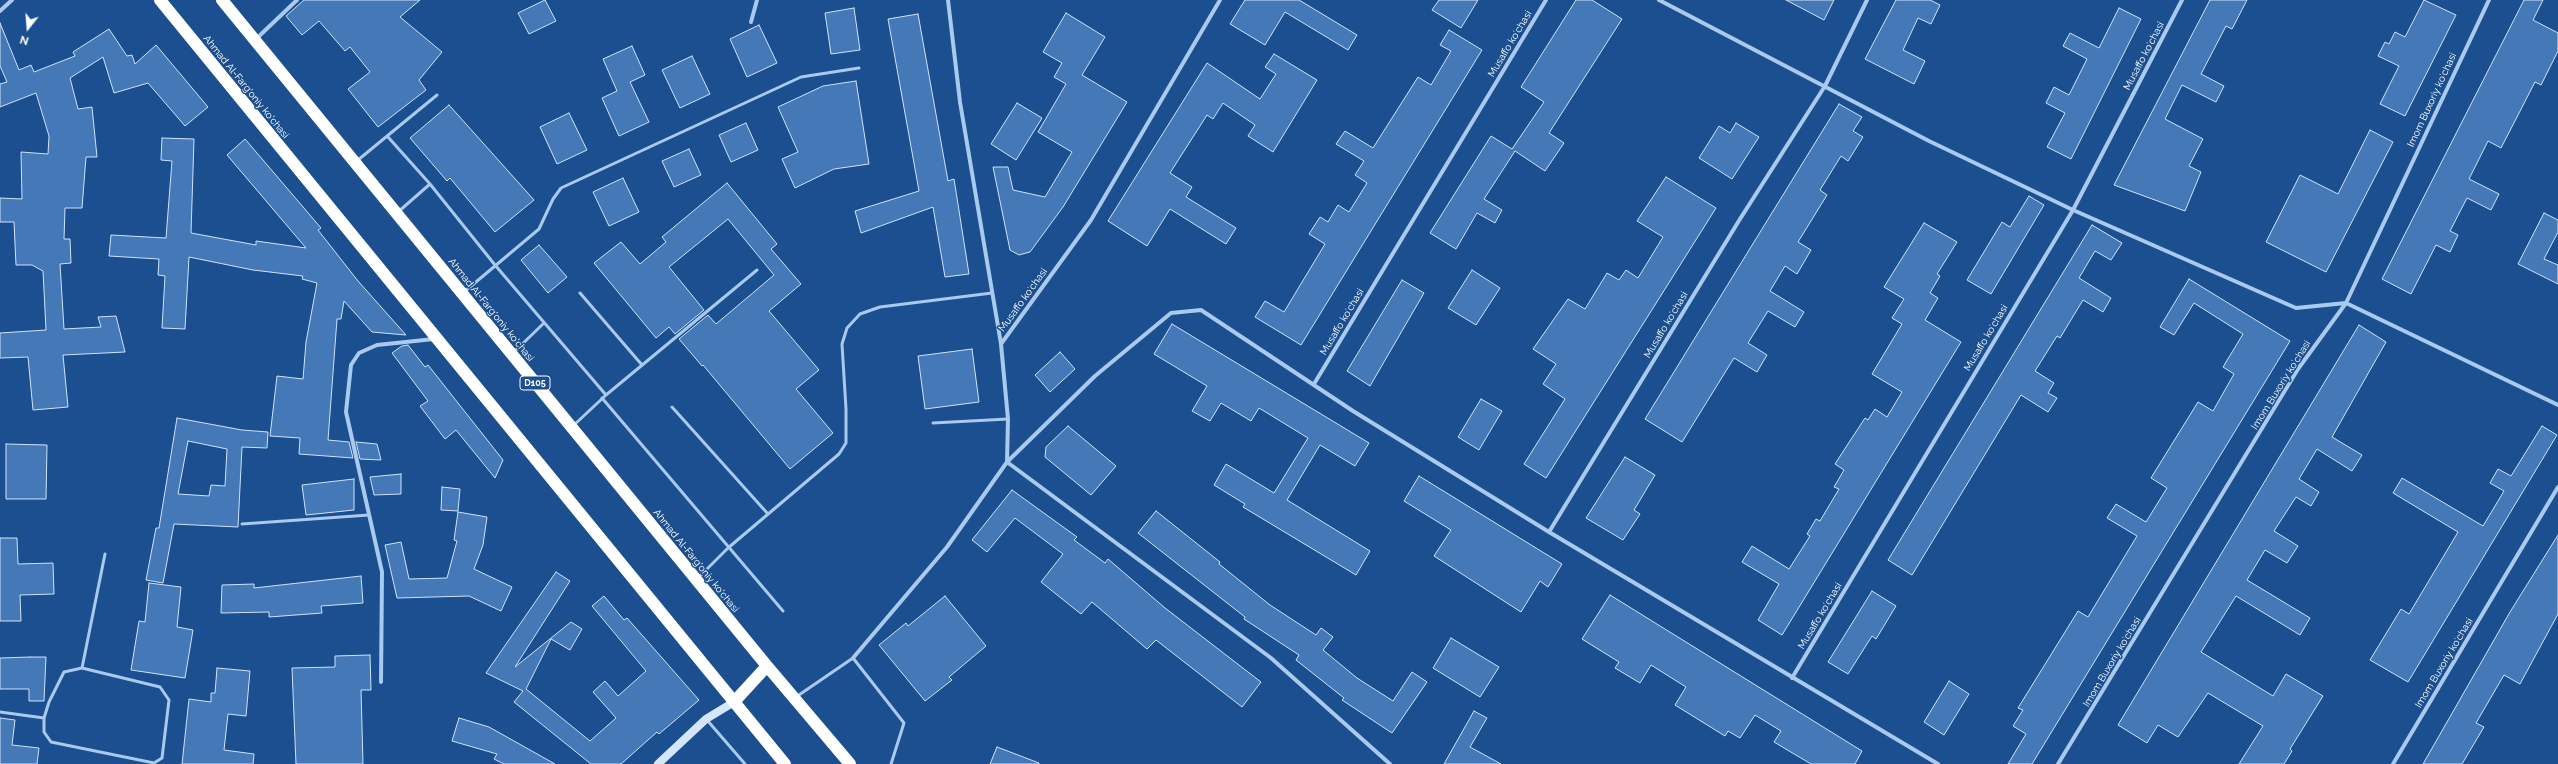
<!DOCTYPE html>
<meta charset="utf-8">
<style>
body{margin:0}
#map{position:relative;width:2558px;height:764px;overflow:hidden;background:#1b4f8f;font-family:Raleway,sans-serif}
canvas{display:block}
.north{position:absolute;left:8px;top:8px;width:40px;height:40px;-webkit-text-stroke:3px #1b4f8f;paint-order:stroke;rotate:197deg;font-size:11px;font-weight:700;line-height:16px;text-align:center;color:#fff}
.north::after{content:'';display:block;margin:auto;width:14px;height:18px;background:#fff;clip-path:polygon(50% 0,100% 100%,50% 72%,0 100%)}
</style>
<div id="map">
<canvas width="2558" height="764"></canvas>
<div class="north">N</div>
</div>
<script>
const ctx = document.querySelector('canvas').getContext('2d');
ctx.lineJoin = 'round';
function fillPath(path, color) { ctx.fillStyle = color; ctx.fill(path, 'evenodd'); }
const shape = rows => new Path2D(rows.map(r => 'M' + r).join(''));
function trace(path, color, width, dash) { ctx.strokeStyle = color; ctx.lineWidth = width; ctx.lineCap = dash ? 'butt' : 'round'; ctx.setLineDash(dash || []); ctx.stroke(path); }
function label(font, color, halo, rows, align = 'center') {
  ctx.font = font + ' Raleway,sans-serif'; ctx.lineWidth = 3; ctx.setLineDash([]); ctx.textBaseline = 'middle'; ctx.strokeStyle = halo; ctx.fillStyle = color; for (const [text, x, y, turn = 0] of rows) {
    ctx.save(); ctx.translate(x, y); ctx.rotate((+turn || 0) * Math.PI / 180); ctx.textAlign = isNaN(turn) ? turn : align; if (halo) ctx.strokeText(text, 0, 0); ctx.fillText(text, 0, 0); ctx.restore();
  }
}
const building = shape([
 [304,0,420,0,400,17,442,52,419,80,426,90,378,127,348,89,370,72,350,47,345,51,319,21,302,35,286,16,304,0],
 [545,0,556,21,529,34,518,13,545,0],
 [1245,0,1299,0,1357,35,1348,50,1285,12,1265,45,1230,24,1245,0],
 [1439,0,1478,0,1461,28,1432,10,1439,0],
 [1576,0,1592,0,1622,19,1549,133,1564,143,1545,171,1515,151,1484,199,1502,210,1495,223,1477,213,1456,249,1430,233,1491,136,1512,149,1544,102,1521,87,1576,0],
 [1786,0,1834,0,1824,20,1786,0],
 [1896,0,1930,0,1940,5,1931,24,1918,18,1903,50,1925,61,1914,84,1865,59,1896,0],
 [2210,0,2247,0,2232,29,2226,26,2201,74,2224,86,2216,102,2182,85,2165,119,2203,139,2189,166,2201,172,2185,211,2114,185,2210,0],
 [2424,0,2456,15,2405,116,2380,104,2399,66,2378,56,2385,42,2389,44,2395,32,2405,37,2424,0],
 [2524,0,2543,0,2533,20,2558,33,2558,51,2541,85,2535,82,2501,148,2488,141,2469,179,2499,194,2491,210,2467,198,2450,231,2458,235,2450,252,2436,245,2411,294,2382,279,2524,0],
 [854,8,860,50,831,54,825,13,854,8],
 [2119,8,2141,19,2071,159,2047,147,2065,113,2046,103,2054,87,2069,95,2087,59,2063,46,2070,33,2099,48,2119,8],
 [1066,13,1105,37,1082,75,1127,102,1063,207,1030,252,1019,255,1010,250,993,167,1008,167,1013,190,1045,197,1072,152,1038,132,1066,84,1054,77,1062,63,1043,52,1066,13],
 [918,14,948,181,954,179,969,274,945,277,933,207,861,233,855,211,919,191,888,19,918,14],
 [0,23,19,70,31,65,34,72,75,56,73,52,109,29,127,56,132,55,135,64,156,45,208,107,185,126,148,83,114,93,103,57,70,78,78,109,92,107,97,157,86,157,82,208,65,208,64,239,70,239,71,263,60,264,64,329,101,327,98,317,116,316,125,352,63,355,68,407,33,410,28,357,0,358,0,333,46,330,43,271,32,265,16,265,14,222,0,222,0,198,22,199,21,152,48,154,49,136,36,93,0,107,0,84,7,82,0,66,0,23],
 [759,25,777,63,747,77,730,39,759,25],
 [1449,30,1482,50,1301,345,1255,317,1265,301,1284,312,1325,244,1309,234,1320,217,1328,222,1338,205,1349,212,1367,183,1355,175,1364,161,1336,144,1345,131,1373,148,1418,77,1431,85,1451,51,1440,45,1449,30],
 [632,46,645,75,630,82,649,122,619,136,602,98,617,91,603,59,632,46],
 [1274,54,1317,80,1273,152,1248,136,1255,125,1223,103,1213,119,1207,115,1170,173,1192,187,1186,197,1236,228,1226,244,1170,209,1147,246,1108,221,1207,63,1260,99,1276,74,1265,67,1274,54],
 [692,56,710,94,680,108,662,70,692,56],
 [856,81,869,164,834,169,795,188,782,159,798,152,778,107,823,86,856,81],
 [1017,103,1042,118,1016,160,991,144,1017,103],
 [1839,104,1862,117,1853,131,1863,137,1848,161,1841,156,1820,190,1827,195,1798,242,1811,250,1797,274,1785,266,1770,291,1804,312,1795,327,1768,311,1748,343,1767,355,1757,372,1734,358,1682,442,1645,419,1839,104],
 [449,105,534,200,495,232,450,178,447,181,410,138,449,105],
 [569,113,587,150,557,164,540,127,569,113],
 [746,123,758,150,731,162,719,135,746,123],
 [1736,123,1759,137,1732,179,1699,158,1719,126,1730,133,1736,123],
 [2370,130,2393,142,2326,272,2266,242,2300,175,2338,194,2370,130],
 [162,138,194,139,191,233,256,245,256,241,306,248,227,155,245,139,321,228,318,230,358,281,406,335,372,332,344,301,341,319,337,319,328,440,349,442,353,458,299,454,300,438,270,436,277,376,303,379,306,342,317,283,302,279,303,276,253,270,189,257,185,329,162,328,165,276,158,275,159,259,109,256,111,235,166,238,172,161,161,160,162,138],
 [689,149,701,175,674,187,662,161,689,149],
 [1666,177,1716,208,1546,478,1524,464,1565,399,1543,384,1556,364,1533,349,1568,299,1585,309,1607,273,1619,280,1626,270,1638,278,1663,237,1637,221,1666,177],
 [623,178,639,212,609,226,593,192,623,178],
 [727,183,777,244,771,249,801,284,769,311,819,370,796,389,833,433,790,469,703,365,702,366,679,339,708,315,716,324,774,275,728,219,669,267,704,310,675,334,669,327,656,338,594,263,621,242,640,264,666,242,662,237,727,183],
 [2029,196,2044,205,1991,294,1967,280,2002,222,2010,227,2029,196],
 [2544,213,2558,220,2558,232,2544,259,2558,265,2558,284,2518,264,2544,213],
 [1924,223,1957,242,1937,274,1940,276,1930,293,1938,298,1925,320,1961,342,1782,635,1758,620,1779,584,1742,562,1752,546,1789,569,1810,536,1807,534,1816,519,1820,521,1839,489,1834,487,1844,470,1835,464,1846,447,1865,418,1868,420,1875,409,1887,417,1902,392,1872,374,1902,324,1892,318,1904,299,1884,287,1924,223],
 [2092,225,2122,243,2111,260,2095,251,2079,278,2111,298,2103,312,2083,300,2060,338,2057,336,2035,371,2054,383,2048,393,2057,398,2048,412,2021,395,1912,575,1888,560,2092,225],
 [539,245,567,277,548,293,521,260,539,245],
 [1472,270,1500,288,1476,325,1448,308,1472,270],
 [2189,279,2290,341,2032,764,2008,764,2026,734,2013,726,2023,710,2018,708,2078,611,2088,617,2137,536,2107,518,2116,504,2146,522,2167,488,2151,478,2198,402,2213,411,2234,374,2223,367,2243,334,2194,303,2174,335,2160,327,2189,279],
 [1402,280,1424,293,1370,386,1347,371,1402,280],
 [1172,324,1369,443,1355,466,1320,445,1287,500,1370,551,1356,575,1243,507,1245,504,1214,485,1226,464,1274,493,1308,438,1259,408,1251,421,1221,403,1210,421,1192,411,1207,386,1154,354,1172,324],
 [2359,325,2386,342,2332,437,2362,455,2352,471,2317,449,2299,479,2319,492,2311,506,2296,497,2274,531,2298,546,2287,563,2265,550,2247,580,2310,618,2300,635,2236,596,2201,652,2273,696,2286,674,2323,696,2290,749,2292,751,2284,764,2239,764,2263,726,2208,693,2178,737,2158,725,2147,743,2118,725,2359,325],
 [408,345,425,367,428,365,503,460,495,478,456,430,445,439,420,406,428,401,392,353,402,346,408,345],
 [972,349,979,402,925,409,918,356,972,349],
 [1060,352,1075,369,1050,392,1035,375,1060,352],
 [1481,399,1502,411,1479,450,1458,437,1481,399],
 [177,418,242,430,268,432,267,448,242,447,238,527,174,524,163,583,146,580,156,528,159,528,177,418],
 [188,441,227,449,225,486,211,485,209,496,178,494,188,441],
 [1068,426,1116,466,1091,495,1045,457,1046,447,1068,426],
 [2542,426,2557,435,2408,682,2370,660,2401,609,2409,614,2458,532,2393,493,2402,478,2483,526,2504,491,2490,483,2498,469,2511,476,2542,426],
 [356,442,377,444,381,460,360,459,356,442],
 [6,444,47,445,46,499,6,499,6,444],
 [1625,457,1655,475,1634,510,1640,514,1623,540,1586,518,1625,457],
 [401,474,401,494,374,495,370,477,401,474],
 [1419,476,1562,564,1548,587,1540,581,1521,612,1434,556,1451,530,1404,501,1419,476],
 [354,479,354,510,306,515,302,485,354,479],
 [442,487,460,489,458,511,441,510,442,487],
 [1012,490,1077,537,1074,540,1105,563,1108,559,1165,608,1261,682,1242,707,1156,640,1147,649,1092,602,1081,614,1041,582,1063,554,1015,518,987,552,972,540,1012,490],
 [1156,511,1220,562,1219,564,1270,605,1316,635,1321,628,1333,637,1323,650,1357,678,1393,701,1412,672,1427,682,1392,733,1342,700,1344,698,1296,660,1299,655,1244,619,1245,617,1138,533,1156,511],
 [458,512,487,517,483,545,474,569,512,587,501,611,469,596,397,598,385,545,401,542,409,579,447,578,457,541,454,540,458,512],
 [2558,535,2558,614,2520,684,2504,675,2476,723,2484,727,2462,764,2423,764,2510,612,2558,535],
 [0,538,17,538,18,564,53,563,54,594,20,595,21,621,0,621,0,538],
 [556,572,570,581,515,667,571,622,582,629,570,650,551,639,526,689,590,741,616,718,593,692,605,681,618,696,646,671,592,606,604,596,624,620,627,618,699,700,659,734,657,732,621,764,591,764,514,702,523,691,486,673,556,572],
 [361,576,363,603,321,606,322,613,269,617,269,612,221,613,222,585,254,584,254,588,361,576],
 [149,583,181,587,177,627,193,630,185,678,131,670,139,621,145,622,149,583],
 [1872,591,1896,606,1876,639,1872,636,1848,674,1828,662,1872,591],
 [1610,595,1862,751,1855,764,1811,764,1774,742,1781,731,1755,715,1740,738,1728,731,1725,736,1675,705,1686,687,1651,665,1640,683,1615,668,1619,662,1582,639,1610,595],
 [945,596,986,646,949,677,952,680,925,701,879,645,906,623,908,626,945,596],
 [1451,638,1499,667,1480,697,1433,668,1451,638],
 [370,655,371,690,361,690,363,764,296,764,292,668,335,667,335,656,370,655],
 [30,657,46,657,44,701,29,701,29,689,0,689,0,658,30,657],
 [217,668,250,671,246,716,228,714,224,750,254,754,253,764,182,764,189,699,211,702,211,693,215,693,217,668],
 [1949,681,1969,694,1944,735,1924,722,1949,681],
 [1474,711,1487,718,1470,747,1501,764,1444,764,1474,711],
 [0,718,15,720,12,745,39,748,37,764,0,764,0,718],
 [459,718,489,727,555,764,504,764,494,759,497,754,452,741,459,718],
 [997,747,1039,763,1039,764,990,764,997,747]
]);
fillPath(building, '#4478b7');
trace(building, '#cfe3fa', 1);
trace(shape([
 [388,137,430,184,495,265,606,395],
 [358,160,437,95],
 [398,212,430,184],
 [464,292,539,229,553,199,561,188,801,77,859,68],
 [580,293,642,365],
 [514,352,544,323],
 [602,398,783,611],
 [672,407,768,514],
 [933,423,1008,419],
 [574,425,606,395,757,270],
 [242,524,369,515],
 [699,577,728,548,839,454,846,443,846,409,842,344,847,328,860,314,880,307,992,293],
 [796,697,853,658,904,723,891,764],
 [0,712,44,718,49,702,64,672,82,668,105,554],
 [44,718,44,732,51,742,154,763,162,758,169,700,160,687,82,668],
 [707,720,745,764]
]), '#a9c9ee', 3);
trace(shape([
 [1659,0,1929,141,2073,210,2296,308,2346,303,2558,405],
 [0,11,12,0],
 [751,22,757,0],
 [255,40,297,0],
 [1001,344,1091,220,1220,0],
 [1314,384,1546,0],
 [1549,532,1740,219,1825,86,1867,0],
 [853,658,947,547,1007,462,1008,419,1001,344,960,102,948,0],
 [1792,678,2073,210,2182,0],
 [381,682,382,572,346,412,351,365,359,353,377,345,434,339],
 [1390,764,1271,658,1007,462,1095,376,1171,313,1201,310,1353,411,1549,532,1938,764],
 [2058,764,2298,369,2346,303,2489,0],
 [2393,764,2558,487]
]), '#a9c9ee', 4);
trace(shape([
 [658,764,706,719,734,702]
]), '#d6e6fa', 8);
trace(shape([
 [160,0,785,764],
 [222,0,767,666,850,764],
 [734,702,767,666]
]), '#fff', 12);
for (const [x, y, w] of [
 [535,383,30]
]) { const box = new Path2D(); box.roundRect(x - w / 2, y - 7, w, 14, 3); ctx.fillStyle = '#1b4f8f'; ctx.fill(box); trace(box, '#fff', 1); }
label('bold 9px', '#fff', null, [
 ["D105",535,383]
]);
label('10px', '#fff', '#1b4f8f', [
 ["Musaffo koʻchasi",1510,44,-59],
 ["Musaffo koʻchasi",2144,56,-62],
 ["Ahmad Al-Farg'oniy ko'chasi",246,87,51],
 ["Imom Buxoriy koʻchasi",2432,100,-65],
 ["Musaffo koʻchasi",1023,300,-54],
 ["Ahmad Al-Farg'oniy ko'chasi",491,310,51],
 ["Musaffo koʻchasi",1342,322,-59],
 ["Musaffo koʻchasi",1666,325,-59],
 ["Musaffo koʻchasi",1986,338,-59],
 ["Imom Buxoriy koʻchasi",2281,385,-58],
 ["Ahmad Al-Farg'oniy ko'chasi",696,561,51],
 ["Musaffo koʻchasi",1820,616,-59],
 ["Imom Buxoriy koʻchasi",2112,662,-59],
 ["Imom Buxoriy koʻchasi",2444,663,-59]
]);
</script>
